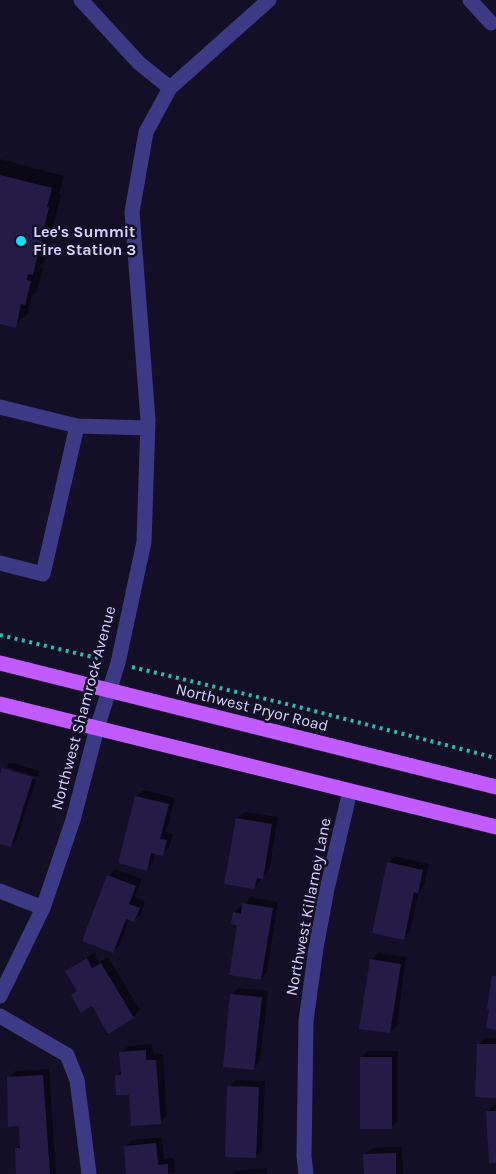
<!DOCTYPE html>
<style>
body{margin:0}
canvas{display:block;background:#130f26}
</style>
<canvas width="496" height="1174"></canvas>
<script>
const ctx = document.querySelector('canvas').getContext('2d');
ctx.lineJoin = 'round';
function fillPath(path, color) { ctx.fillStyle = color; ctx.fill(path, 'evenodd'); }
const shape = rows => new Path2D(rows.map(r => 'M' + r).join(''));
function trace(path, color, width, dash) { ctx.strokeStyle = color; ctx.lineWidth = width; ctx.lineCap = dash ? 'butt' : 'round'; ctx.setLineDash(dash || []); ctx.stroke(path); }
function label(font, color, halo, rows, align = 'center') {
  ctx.font = font + ' Karla,sans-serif'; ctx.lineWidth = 5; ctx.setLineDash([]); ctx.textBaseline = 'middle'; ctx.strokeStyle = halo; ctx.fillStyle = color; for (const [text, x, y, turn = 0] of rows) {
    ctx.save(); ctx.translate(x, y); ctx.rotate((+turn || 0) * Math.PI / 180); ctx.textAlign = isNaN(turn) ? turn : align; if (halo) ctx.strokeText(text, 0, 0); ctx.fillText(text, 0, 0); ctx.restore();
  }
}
fillPath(shape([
 [0,159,64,176,59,195,61,195,45,261,38,267,43,268,37,291,32,296,28,313,15,326,2,323,0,325],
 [10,762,39,771,37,777,6,767,6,770,36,780,17,839,10,846,0,842,0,780,4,769],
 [143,790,175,798,166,832,173,834,169,848,162,854,155,853,153,862,146,869,136,796],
 [244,812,278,817,269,870,254,888,237,818],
 [395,856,429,864,424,885,419,891,410,932,403,938,388,863],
 [115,869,142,879,135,897,145,902,141,914,134,921,129,919,120,945,113,951,108,876],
 [250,897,278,902,267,972,261,979,234,913,241,906,243,907],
 [94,953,99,963,108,957,140,1010,133,1017,92,1004,73,995,78,990,67,971,74,965],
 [378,953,406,957,397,1025,390,1032,371,960],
 [238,988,268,991,260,1061,254,1068,232,995],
 [485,1038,496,1038,496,1096,479,1044],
 [152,1044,153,1054,163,1054,167,1115,160,1122,130,1093,116,1076,122,1070,121,1053,128,1046],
 [368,1051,398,1051,398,1121,391,1128,361,1058],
 [49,1069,56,1174,18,1174,16,1149,21,1144,20,1124,9,1078,15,1071],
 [235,1080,265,1081,262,1150,255,1157,229,1087],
 [494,1105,496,1105,496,1161,487,1112],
 [162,1137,164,1159,174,1158,175,1173,128,1174,125,1147,132,1140],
 [402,1147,403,1174,365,1174,365,1154,372,1148],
 [266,1168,267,1174,231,1174,234,1171]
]), '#0007');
fillPath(shape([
 [0,175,52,188,47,207,49,207,33,275,28,274,27,280,31,281,25,305,21,304,16,328,0,324],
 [2,768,33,777,11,847,0,844,0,775],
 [135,796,169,804,160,839,167,840,163,856,151,853,147,871,118,863],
 [236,818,272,824,263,879,257,878,254,889,224,884],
 [387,862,423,870,418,894,414,892,404,940,372,933],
 [107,875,136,886,129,904,140,908,134,922,126,919,113,953,82,941],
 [242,903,273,908,261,980,229,975,237,925,231,924,233,912,241,914],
 [87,958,92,968,101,963,134,1018,108,1034,92,1006,81,1013,71,995,77,991,65,971],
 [370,959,401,964,390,1033,359,1029],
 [492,976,496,976,496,1030,486,1028,489,1009,487,1009],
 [230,994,262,997,254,1070,223,1067],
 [477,1044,496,1044,496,1098,475,1097],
 [146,1050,146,1060,156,1060,161,1124,131,1126,129,1095,116,1095,115,1075,121,1075,119,1052],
 [360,1057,392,1057,392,1129,360,1129],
 [43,1075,50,1174,16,1174,15,1148,20,1148,19,1126,8,1127,7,1077],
 [227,1086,259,1087,256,1158,225,1157],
 [486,1111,496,1111,496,1163,489,1163],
 [156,1143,158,1165,168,1164,168,1174,126,1174,124,1146],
 [396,1153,396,1174,364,1174,363,1154]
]), '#241b47');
trace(shape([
 [0,635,101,659],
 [132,667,295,706,496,758]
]), '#2fb8b0', 4, [3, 4.5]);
trace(shape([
 [81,0,139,63,170,88],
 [470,0,491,23],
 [0,407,77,426,148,428],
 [0,563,43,574,77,426],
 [0,891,43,908],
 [0,996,43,908,73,820,97,728,118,663,144,542,148,420,132,212,146,132,170,88,269,0],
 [0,1016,67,1055,77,1080,89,1174],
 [306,1174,304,1156,306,1021,316,948,327,889,350,791]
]), '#3d3a85', 15);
trace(shape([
 [0,663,496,787],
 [0,704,496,827]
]), '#c25bff', 15);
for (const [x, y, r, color] of [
 [21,241,6,"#00e5ff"]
]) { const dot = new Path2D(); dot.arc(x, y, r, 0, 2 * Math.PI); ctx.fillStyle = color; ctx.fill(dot); trace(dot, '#130f26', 2); }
label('bold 16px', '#d9d4ff', '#130f26', [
 ["Lee's Summit",33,232],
 ["Fire Station 3",33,250]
], 'left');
label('16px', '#d9d4ff', '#130f26', [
 ["Northwest Shamrock Avenue",84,708,-75],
 ["Northwest Pryor Road",252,708,14],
 ["Northwest Killarney Lane",309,907,-79]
]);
</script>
